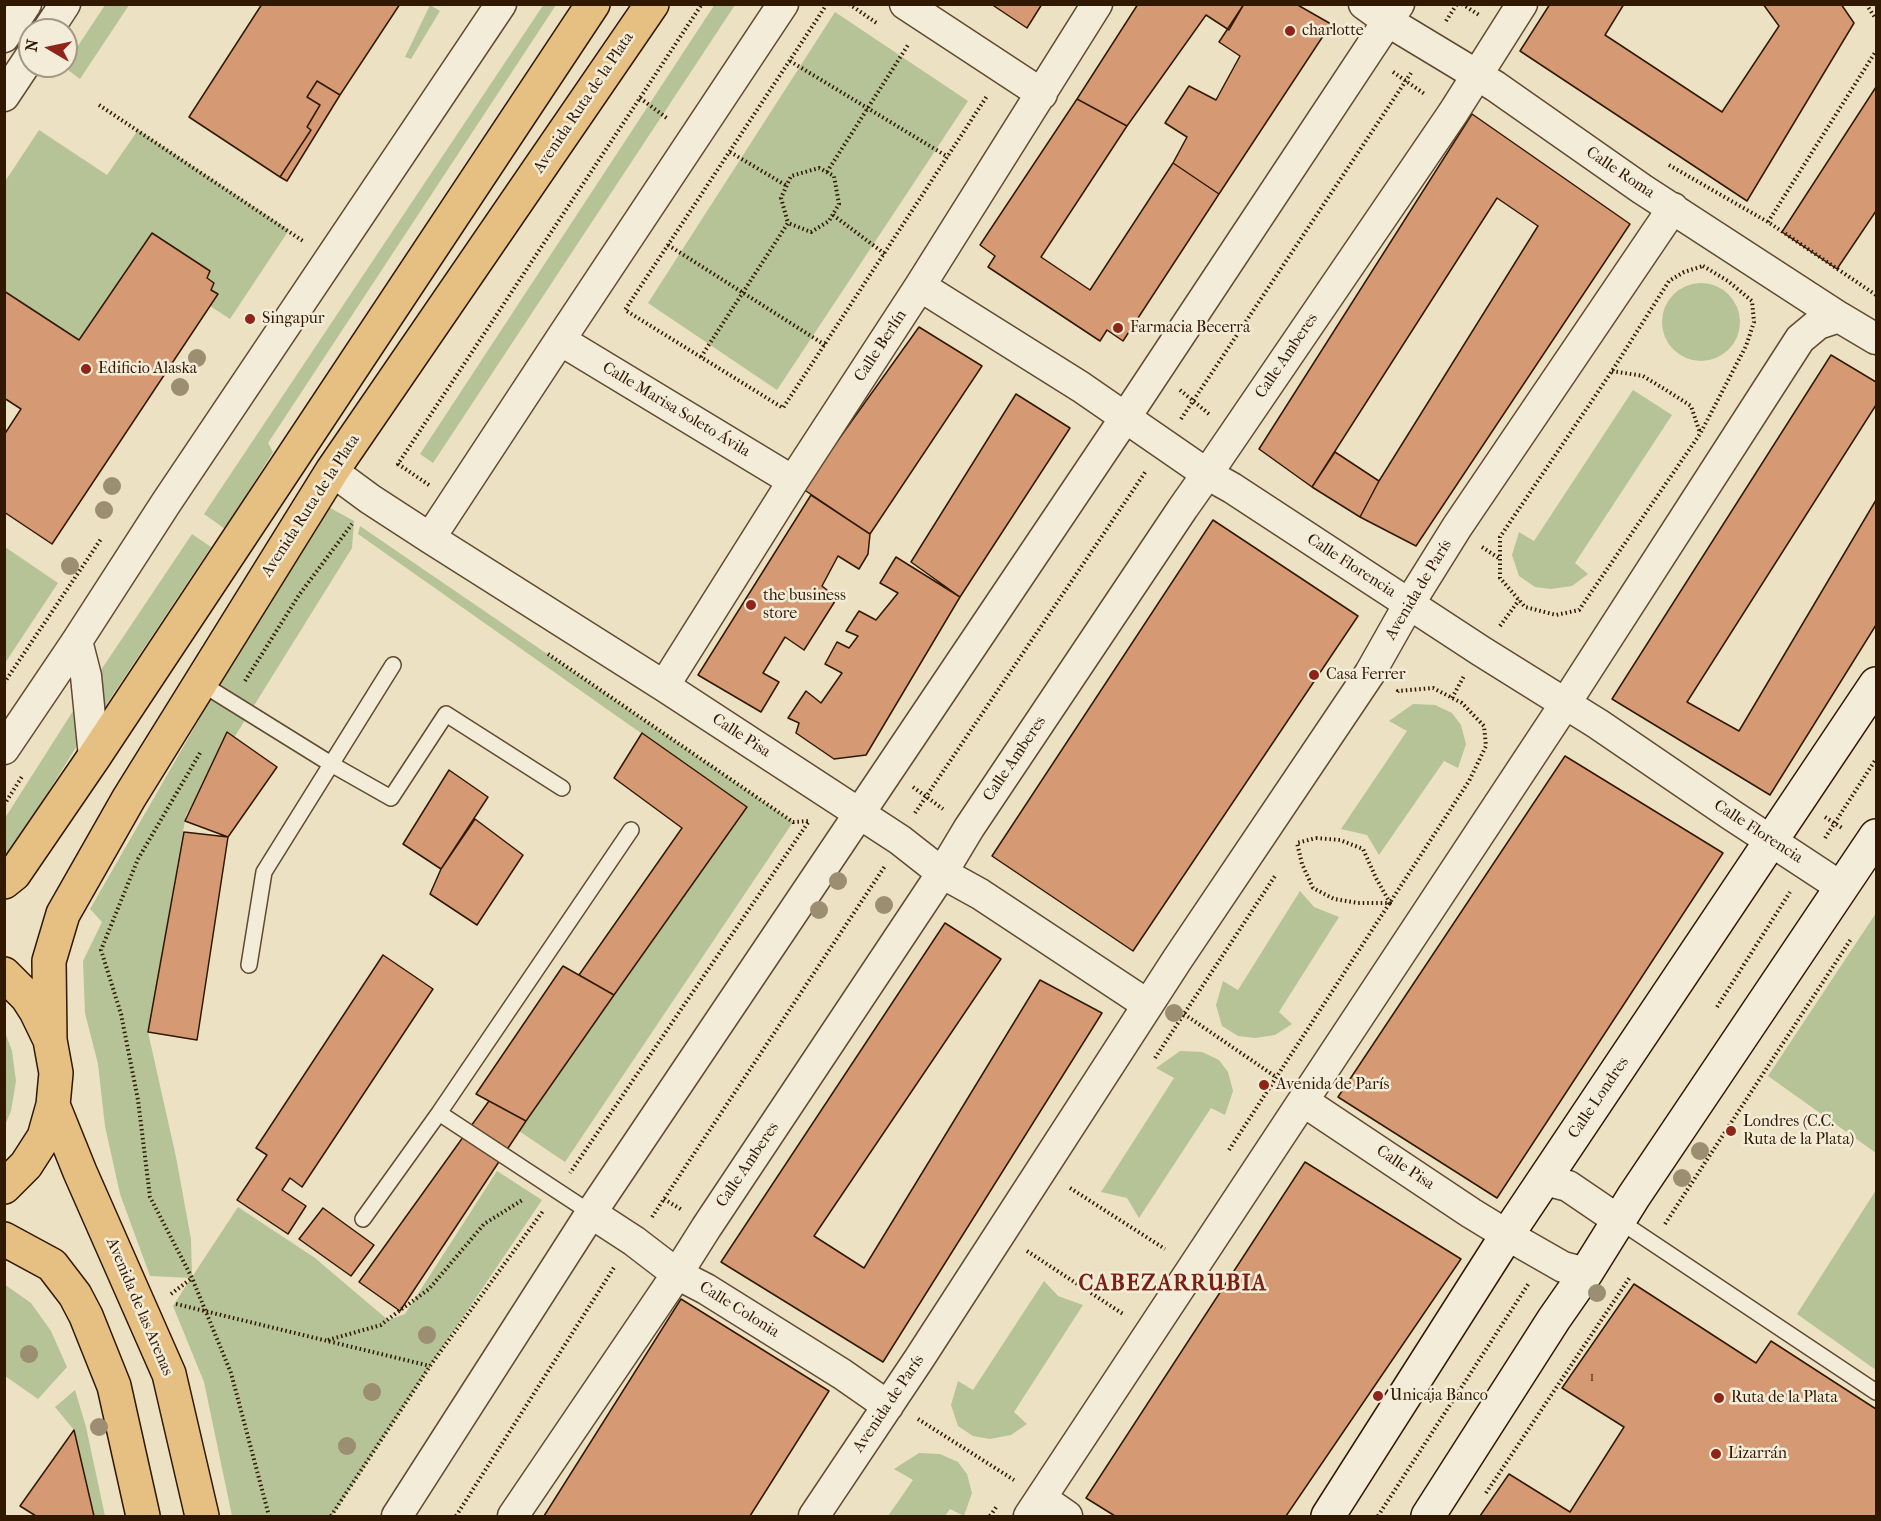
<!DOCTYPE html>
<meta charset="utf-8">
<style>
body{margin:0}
#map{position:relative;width:1881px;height:1521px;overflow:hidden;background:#ede1c3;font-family:"IM FELL French Canon",serif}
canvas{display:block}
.frame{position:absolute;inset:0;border:6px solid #311801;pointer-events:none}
.north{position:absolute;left:18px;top:18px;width:60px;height:60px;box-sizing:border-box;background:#f3ecd8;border:2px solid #a59782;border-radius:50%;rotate:279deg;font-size:16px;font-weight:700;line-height:24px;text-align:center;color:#311801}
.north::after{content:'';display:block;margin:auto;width:21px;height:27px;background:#8f2418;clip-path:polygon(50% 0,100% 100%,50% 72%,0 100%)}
</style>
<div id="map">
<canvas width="1881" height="1521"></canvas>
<div class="frame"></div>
<div class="north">N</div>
</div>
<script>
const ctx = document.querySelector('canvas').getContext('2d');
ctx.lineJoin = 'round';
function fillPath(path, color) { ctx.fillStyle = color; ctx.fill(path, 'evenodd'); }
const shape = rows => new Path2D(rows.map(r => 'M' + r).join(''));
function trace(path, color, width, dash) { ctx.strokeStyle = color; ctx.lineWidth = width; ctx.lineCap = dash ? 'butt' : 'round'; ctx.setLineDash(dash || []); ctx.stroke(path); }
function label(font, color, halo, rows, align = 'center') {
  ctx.font = font + ' "IM FELL French Canon",serif'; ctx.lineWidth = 5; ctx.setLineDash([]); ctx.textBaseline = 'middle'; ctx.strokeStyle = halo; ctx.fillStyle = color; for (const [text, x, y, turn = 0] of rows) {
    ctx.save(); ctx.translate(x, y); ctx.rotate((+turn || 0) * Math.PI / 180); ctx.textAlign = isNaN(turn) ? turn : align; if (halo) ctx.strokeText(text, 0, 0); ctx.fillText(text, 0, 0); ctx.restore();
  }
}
fillPath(shape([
 [544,4,556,5,268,443,273,452,225,529,204,514],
 [715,4,735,5,433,463,420,454],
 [105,5,129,5,80,79,64,67],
 [430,5,440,11,411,59,405,57],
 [835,12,968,101,777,390,648,303],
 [39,130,107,175,138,130,289,230,230,319,210,306,218,295,211,290,213,283,207,278,210,271,152,233,79,340,5,291,4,183],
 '1662 322a39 39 0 1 1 78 0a39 39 0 1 1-78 0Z',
 [1633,390,1672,415,1575,563,1588,574,1572,586,1551,589,1535,587,1519,576,1512,555,1519,532,1534,541],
 [323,504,354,521,352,548,186,815,148,1032,176,1157,191,1239,192,1277,238,1207,315,1258,388,1320,405,1314,497,1171,542,1200,430,1366,332,1516,232,1516,204,1382,173,1306,191,1278,150,1276,120,1194,105,1126,98,1064,85,1013,83,961,102,922,90,909],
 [360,526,793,822,565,1162,519,1131,746,807,358,534],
 [192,534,211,547,102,711,101,670],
 [5,547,58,583,5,663],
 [1413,704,1435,705,1452,713,1461,725,1466,744,1458,768,1444,761,1379,855,1367,835,1341,829,1407,731,1389,721],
 [73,711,80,741,5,861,5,818],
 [1300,891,1314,907,1339,917,1279,1012,1292,1024,1275,1035,1255,1038,1238,1036,1222,1026,1216,1005,1223,981,1238,990],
 [1876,913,1876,1153,1768,1076],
 [5,1032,12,1051,16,1081,11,1111,5,1125],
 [1180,1051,1202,1052,1219,1060,1228,1072,1233,1091,1225,1115,1211,1108,1139,1218,1127,1198,1101,1192,1174,1078,1156,1068],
 [1876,1190,1876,1370,1797,1314],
 [1044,1281,1058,1296,1083,1305,1014,1412,1027,1424,1011,1435,990,1439,973,1436,958,1426,951,1405,958,1381,973,1390],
 [4,1284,31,1303,51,1331,67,1367,38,1399,5,1376],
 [75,1390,86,1427,105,1516,94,1516,74,1430,55,1407],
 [919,1453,940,1454,958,1462,967,1474,972,1493,964,1516,950,1509,945,1516,888,1516,913,1480,894,1469]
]), '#b5c396');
const building = shape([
 [262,4,400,4,340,95,317,81,307,97,320,105,307,127,311,130,280,177,189,117,262,4],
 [991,4,1042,4,1027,28,991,4],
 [1138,4,1244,4,1229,30,1206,15,1127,126,1077,99,1138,4],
 [1244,4,1296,4,1331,24,1219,194,1173,163,1187,137,1165,123,1189,86,1216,100,1240,56,1219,42,1244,4],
 [1550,4,1624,4,1605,35,1722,112,1779,26,1763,4,1841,4,1854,23,1747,201,1520,51,1550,4],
 [317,81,340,95,287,181,280,177,311,130,307,127,320,105,307,97,317,81],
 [1876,87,1876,211,1837,269,1782,232,1876,87],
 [1077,99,1127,126,1041,257,1090,290,1173,163,1219,194,1123,341,1107,330,1100,341,988,267,995,256,980,245,1077,99],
 [1472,114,1630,224,1416,546,1360,517,1379,481,1538,226,1497,198,1312,487,1259,449,1472,114],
 [152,233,210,271,207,278,214,283,211,290,218,294,52,544,4,512,4,435,21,409,4,398,4,291,79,340,152,233],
 [919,327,982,366,870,534,803,489,919,327],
 [1831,355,1876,382,1876,405,1687,702,1739,731,1876,500,1876,625,1770,795,1612,699,1831,355],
 [1016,394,1070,428,960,597,911,562,1016,394],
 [1335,452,1379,481,1360,517,1312,487,1335,452],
 [811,495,870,534,868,554,859,569,838,556,822,586,837,598,804,650,785,637,763,673,779,682,761,712,698,675,811,495],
 [1213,520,1358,616,1133,951,992,856,1213,520],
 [896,557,960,597,866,755,834,759,796,733,799,723,788,718,806,691,821,703,842,673,825,664,837,642,849,648,858,636,846,631,859,611,876,620,898,593,880,583,896,557],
 [227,732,277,767,228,837,185,821,227,732],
 [642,733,747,807,614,995,579,975,682,828,614,778,642,733],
 [1565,756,1723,853,1497,1198,1338,1097,1565,756],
 [449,770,488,797,441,869,403,844,449,770],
 [475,819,523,855,477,925,430,894,441,869,475,819],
 [184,832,228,837,197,1040,148,1032,184,832],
 [945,923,1001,959,814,1236,864,1268,1040,980,1102,1013,883,1362,721,1262,945,923],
 [383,955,433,989,302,1187,290,1178,282,1190,306,1206,288,1234,237,1200,267,1155,256,1148,383,955],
 [563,966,614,995,526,1121,476,1094,563,966],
 [489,1101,526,1121,400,1311,359,1282,489,1101],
 [1305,1162,1461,1259,1286,1516,1115,1516,1086,1498,1305,1162],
 [323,1208,374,1245,351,1276,299,1239,323,1208],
 [1634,1284,1756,1363,1771,1341,1876,1409,1876,1516,1480,1516,1509,1474,1570,1512,1624,1427,1562,1388,1634,1284],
 [681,1299,829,1391,750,1516,544,1516,681,1299],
 [74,1430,94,1516,36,1516,20,1506,74,1430]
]);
fillPath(building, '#d59a74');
trace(building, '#311801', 1.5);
const lane = shape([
 [199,682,331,764,391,798,446,714,562,788],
 [249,965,264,872,393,665],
 [439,1113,591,1213],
 [363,1219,439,1113,631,830],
 [1618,1220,1876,1392]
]);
const street = shape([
 [905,4,1042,94],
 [1364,4,1389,22,1495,86,1642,189,1839,317,1876,339],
 [48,30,65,4],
 [4,37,26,4],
 [4,96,30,57],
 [920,286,1081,387,1207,474,1232,488,1481,651,1598,724,1730,814,1841,887],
 [560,340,793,481],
 [332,471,370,499,430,538,664,686,900,840,942,873,980,894,1148,1005],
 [430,538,560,340,783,4],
 [77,641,86,676,94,757],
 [664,686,793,481,920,286,1097,4],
 [4,749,77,641,166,503,501,4],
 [1303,1101,1471,1213,1507,1235,1563,1267,1586,1273],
 [1545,1180,1568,1186,1618,1220],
 [591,1213,634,1241,677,1274,706,1289,842,1374,888,1406],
 [1041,1498,1067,1516],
 [397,1516,591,1213,1125,418,1399,4],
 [513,1516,677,1274,706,1228,942,873,969,828,1183,508,1207,474,1453,113,1522,4],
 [814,1516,919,1359,1177,960,1370,673,1409,604,1457,527,1673,208],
 [1029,1516,1565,704,1800,339,1818,324,1839,317]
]);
const secondary = shape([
 [1328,1516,1507,1235,1876,684],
 [1428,1516,1554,1319,1586,1273,1634,1196,1876,836]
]);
const primary = shape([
 [4,882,14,874,94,757,593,4],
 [4,974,27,997,36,1011,50,1040,56,1073,53,1105,44,1137,26,1165,4,1187],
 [50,1040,49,961,63,914,129,798,332,471,652,4],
 [53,1105,80,1172,169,1374,202,1516],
 [4,1239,52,1265,75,1295,86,1316,114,1386,143,1516]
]);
trace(lane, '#604a32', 18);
trace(street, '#604a32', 33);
trace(secondary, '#311801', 36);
trace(primary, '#311801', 36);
trace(shape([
 [827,4,625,310,783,408,987,96],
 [849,4,878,24],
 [1462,4,1479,15],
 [1866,4,1876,19],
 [1446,21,1457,4],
 [790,61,948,157],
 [1393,72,1426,95],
 [640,98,668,119],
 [99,105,303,241],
 [730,152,787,186],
 [1669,165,1768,222,1876,295],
 [827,172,908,45],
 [833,215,885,254],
 [1768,222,1876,51],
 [668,245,825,345],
 [1703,266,1728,281,1752,301,1754,322,1746,346,1700,434,1579,610,1556,615,1525,607,1500,578,1500,537,1612,371,1669,281,1684,272,1703,266],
 [701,357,788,223,781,198,791,176,819,168,834,176,839,204,829,221,811,232,788,223],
 [1612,371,1643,376,1666,390,1691,406,1700,433],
 [1180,390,1209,414],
 [1181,419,1411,73],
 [429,485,398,464,702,4],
 [1482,547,1500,559],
 [1500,626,1519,600],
 [548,654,793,822,809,821,570,1173],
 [245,681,299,595,352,524],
 [4,683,101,539],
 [1452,698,1464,676],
 [200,753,138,859,101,950,121,1014,138,1100,150,1197,192,1278,231,1373,269,1516],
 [913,787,943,809],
 [4,805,23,775],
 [915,813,1146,471],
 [1825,817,1842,828],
 [1316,838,1340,840,1363,849,1376,878,1390,903,1358,903,1334,899,1313,888,1302,864,1297,843,1316,838],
 [1825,838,1876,759],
 [1717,1007,1790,892],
 [1184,1014,1276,1077],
 [1155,1058,1275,876],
 [1229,1150,1469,781,1486,746,1484,726,1462,703,1433,688,1398,691,1397,693],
 [1070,1188,1165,1249],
 [664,1199,682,1210],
 [652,1217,885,866],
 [1665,1224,1851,939],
 [1027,1251,1123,1314],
 [171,1294,192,1278],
 [176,1304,430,1366],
 [328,1340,381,1325,387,1320,429,1289,484,1224,524,1199],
 [918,1419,1014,1480],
 [1486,1493,1630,1277],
 [331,1516,430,1366,543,1211],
 [456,1516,615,1266],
 [990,1516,997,1506],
 [1378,1516,1529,1283]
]), '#311801', 4, [1.5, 3]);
trace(lane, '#f3ecd8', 15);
trace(street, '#f3ecd8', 30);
trace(secondary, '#f3ecd8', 33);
trace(primary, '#e6c082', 33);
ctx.fillStyle = '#9c8e71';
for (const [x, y] of [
 [197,358],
 [180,387],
 [112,486],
 [104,510],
 [70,566],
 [838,881],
 [884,905],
 [819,910],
 [1174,1013],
 [1700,1151],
 [1682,1178],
 [1597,1293],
 [427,1335],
 [29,1354],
 [372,1392],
 [99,1427],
 [347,1446]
]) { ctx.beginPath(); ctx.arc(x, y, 9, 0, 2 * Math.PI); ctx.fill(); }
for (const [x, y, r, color] of [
 [1290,31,6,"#8f2418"],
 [250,319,6,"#8f2418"],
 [1118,328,6,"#8f2418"],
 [86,369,6,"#8f2418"],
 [751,605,6,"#8f2418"],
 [1314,675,6,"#8f2418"],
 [1264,1085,6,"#8f2418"],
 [1731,1131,6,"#8f2418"],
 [1378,1396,6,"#8f2418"],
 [1719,1398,6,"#8f2418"],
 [1716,1454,6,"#8f2418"]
]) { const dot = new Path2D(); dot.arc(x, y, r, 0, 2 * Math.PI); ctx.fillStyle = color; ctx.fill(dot); trace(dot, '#f3ecd8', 2); }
label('14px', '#5a381e', null, [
 ["1",1592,1378]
]);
label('16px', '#311801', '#f3ecd8', [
 ["charlotte",1302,31],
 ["Singapur",262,319],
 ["Farmacia Becerra",1130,328],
 ["Edificio Alaska",98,369],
 ["the business",763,596],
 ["store",763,614],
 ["Casa Ferrer",1326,675],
 ["Avenida de París",1276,1085],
 ["Londres (C.C.",1743,1122],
 ["Ruta de la Plata)",1743,1140],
 ["Unicaja Banco",1390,1396],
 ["Ruta de la Plata",1731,1398],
 ["Lizarrán",1728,1454]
], 'left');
label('16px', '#311801', '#f3ecd8', [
 ["Avenida Ruta de la Plata",584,103,-56],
 ["Calle Roma",1620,173,34],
 ["Calle Berlín",881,346,-57],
 ["Calle Amberes",1287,356,-56],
 ["Calle Marisa Soleto Ávila",676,410,31],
 ["Avenida Ruta de la Plata",311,506,-57],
 ["Calle Florencia",1351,566,33],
 ["Avenida de París",1419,590,-59],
 ["Calle Pisa",741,736,33],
 ["Calle Amberes",1015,759,-56],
 ["Calle Florencia",1758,832,33],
 ["Calle Londres",1599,1098,-56],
 ["Calle Amberes",748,1165,-56],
 ["Calle Pisa",1405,1168,34],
 ["Avenida de las Arenas",139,1307,67],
 ["Calle Colonia",739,1310,32],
 ["Avenida de París",889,1404,-56]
]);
ctx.letterSpacing = '1.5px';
label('bold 22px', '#7a1f14', '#f3ecd8', [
 ["CABEZARRUBIA",1173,1285]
]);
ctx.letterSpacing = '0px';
</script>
